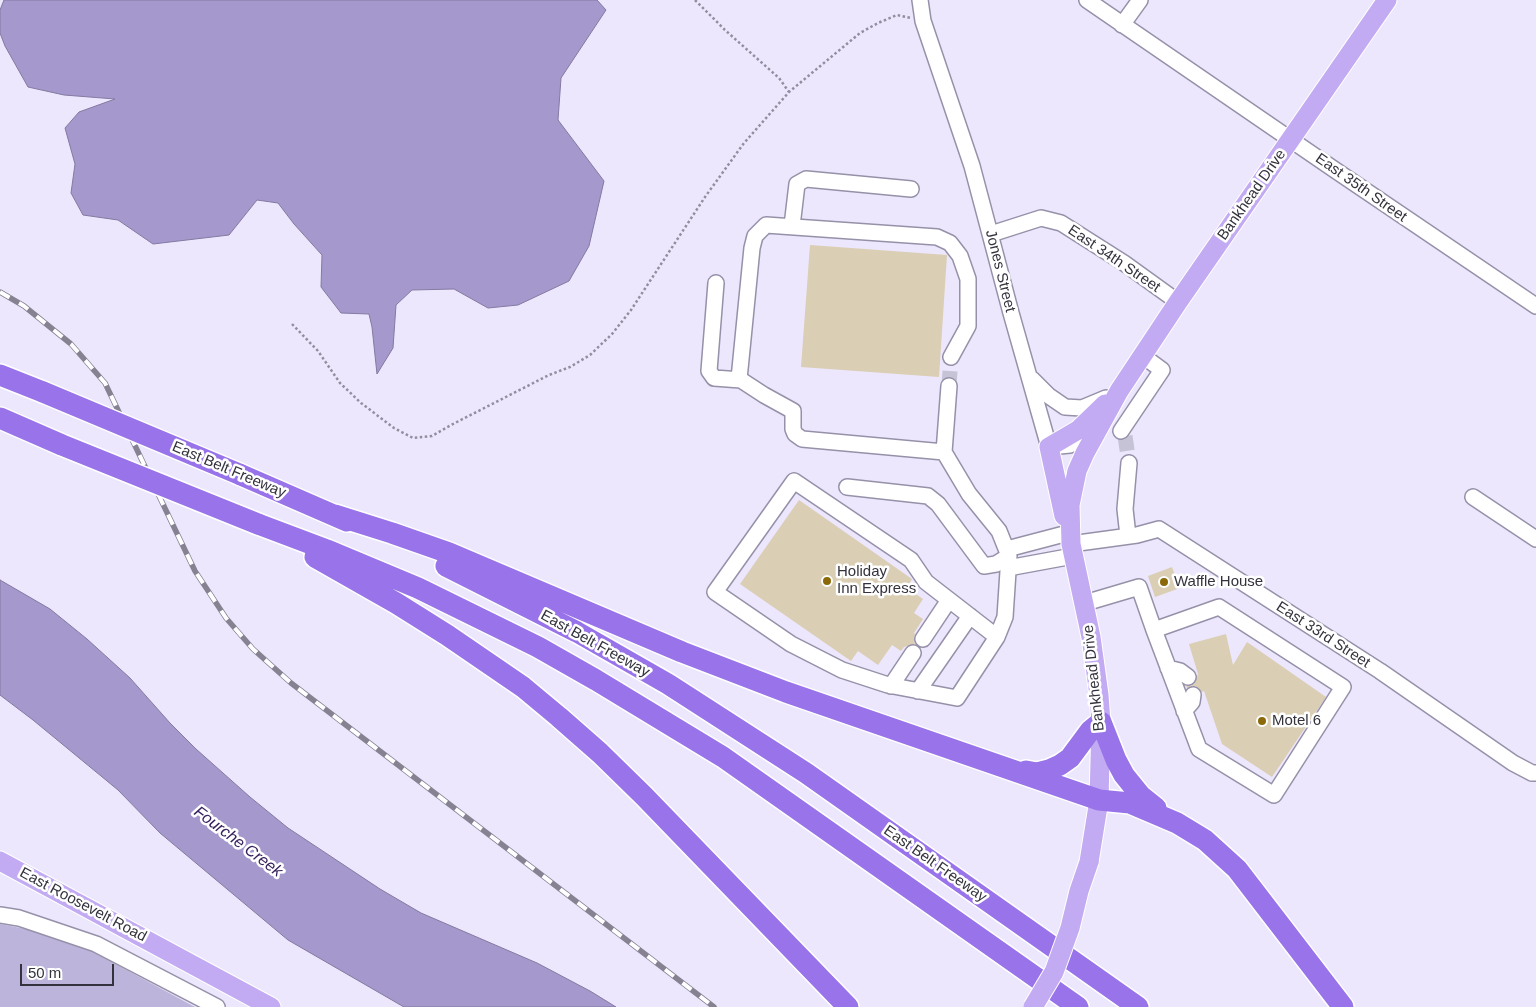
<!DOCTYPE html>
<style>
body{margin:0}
#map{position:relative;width:1536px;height:1007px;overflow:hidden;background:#ece7fd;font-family:Helvetica,sans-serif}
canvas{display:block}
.scale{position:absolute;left:20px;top:964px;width:94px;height:22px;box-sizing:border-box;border:2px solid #34323c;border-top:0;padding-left:6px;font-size:15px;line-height:18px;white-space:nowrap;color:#34323c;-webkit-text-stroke:4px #fff;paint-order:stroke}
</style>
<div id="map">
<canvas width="1536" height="1007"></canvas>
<div class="scale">50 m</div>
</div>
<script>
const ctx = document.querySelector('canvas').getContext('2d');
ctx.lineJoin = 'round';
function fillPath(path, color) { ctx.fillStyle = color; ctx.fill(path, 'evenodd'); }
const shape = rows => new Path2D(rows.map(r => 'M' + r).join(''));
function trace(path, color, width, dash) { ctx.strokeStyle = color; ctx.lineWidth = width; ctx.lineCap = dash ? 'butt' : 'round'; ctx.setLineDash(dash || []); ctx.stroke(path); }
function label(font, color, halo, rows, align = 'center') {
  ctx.font = font + ' Helvetica,sans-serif'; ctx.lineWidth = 5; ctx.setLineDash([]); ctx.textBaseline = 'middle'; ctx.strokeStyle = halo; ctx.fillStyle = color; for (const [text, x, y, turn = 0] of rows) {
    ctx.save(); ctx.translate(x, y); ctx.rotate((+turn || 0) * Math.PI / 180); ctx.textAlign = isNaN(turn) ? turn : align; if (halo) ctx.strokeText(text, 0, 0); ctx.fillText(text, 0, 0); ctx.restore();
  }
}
fillPath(shape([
 [0,924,31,930,93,952,195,1007,0,1007]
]), '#bdb4db');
const water = shape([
 [4,0,597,0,606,10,561,78,558,120,604,181,589,246,569,281,518,305,488,308,454,289,412,290,396,305,393,348,377,374,372,327,369,314,341,313,321,287,322,255,294,224,278,203,257,200,229,235,153,244,118,220,83,215,71,193,75,164,65,128,79,112,115,99,64,95,28,87,5,46,0,33,0,10,4,0],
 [0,580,50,609,87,639,130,678,170,723,196,749,250,797,288,828,380,889,421,913,537,963,590,991,616,1007,404,1007,288,940,160,833,118,790,33,720,0,695,0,580]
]);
fillPath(water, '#a598cc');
trace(water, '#8379a1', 1);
fillPath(shape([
 [810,245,947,255,939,377,801,367],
 [799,500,912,579,907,588,923,599,914,613,923,619,914,633,915,634,914,639,915,644,904,647,901,651,892,645,878,665,858,651,851,661,740,584],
 [1172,567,1180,588,1155,597,1148,576],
 [1226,634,1233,665,1247,642,1326,697,1272,777,1222,744,1204,691,1202,692,1195,686,1187,688,1186,686,1191,686,1195,683,1198,674,1189,644]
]), '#daceb4');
trace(shape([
 [949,386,951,357],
 [1125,436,1129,463]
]), '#c7c3d6', 15, [15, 8]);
const minor = shape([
 [920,0,923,21,972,166,1011,313,1049,447,1070,445,1095,434],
 [1087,0,1335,170,1536,306],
 [1122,25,1140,0],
 [792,226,797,184,806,179,911,189],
 [991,234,1041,218,1061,223,1124,263,1178,302],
 [716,283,709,371,714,378,741,380,764,395,793,411,793,429,795,434,802,439,944,452,969,494,999,531,1009,556,1005,617,997,637,957,698,888,685,842,670,791,644,715,592,794,481,911,560,926,582,997,637],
 [739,379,752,248,755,236,766,225,937,237,950,243,960,256,968,279,968,326,951,357],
 [1032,379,1049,396,1065,407,1082,408,1106,398],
 [1121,431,1162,370,1143,356],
 [944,452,949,386],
 [847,487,928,496,938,504,984,566,996,564,1009,556],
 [1473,497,1536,539],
 [1128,536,1125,509,1129,463],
 [1071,544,1137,535,1159,529,1380,671,1513,763,1532,773,1536,773],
 [1007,549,1068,533],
 [1008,568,1073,556],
 [1085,603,1139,587,1154,630,1199,749,1274,795,1343,687,1219,607,1154,630],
 [923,639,949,600],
 [1168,668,1180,671,1188,677],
 [891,686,913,653],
 [918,691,970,616],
 [1184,711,1192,702,1193,695],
 [0,915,19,918,96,944,217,1007]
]);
const major = shape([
 [1064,516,1049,447,1078,430,1105,404],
 [0,861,271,1007],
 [1089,862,1099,800,1101,722,1099,695,1091,637,1071,544,1070,505,1077,471,1085,453,1119,391,1178,302,1387,0]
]);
const highway = shape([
 [0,375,43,392],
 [0,418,62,445],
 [239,474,347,521],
 [335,515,392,533,449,553,682,652,786,692,1099,800,1130,803,1177,823,1205,840,1237,869,1343,1007],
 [258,524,327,550,418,588,538,647,596,680,723,757,1078,1007],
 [315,557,396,603,447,635,523,687,559,717,600,753,644,796,848,1007],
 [446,566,577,632,668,684,806,773,1138,1007],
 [1026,771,1037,773,1049,770,1060,765,1070,758,1090,731,1101,722,1116,760,1124,775,1141,796,1156,808]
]);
trace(minor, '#9691a9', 18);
trace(major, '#fff', 21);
trace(highway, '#fff', 24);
trace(shape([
 [695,0,725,30,779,78,789,92],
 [292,324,318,351,340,383,361,403,394,428,413,438,432,436,451,425,549,375,570,367,590,355,612,334,631,310,705,197,744,143,789,92,860,33,878,23,897,15,911,18]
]), '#928e9e', 2.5, [2.5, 2.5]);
trace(minor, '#fff', 15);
trace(major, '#c2abf2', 19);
trace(highway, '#9973e9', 21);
const rail = shape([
 [0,292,24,306,71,344,105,383,195,571,226,618,253,649,291,683,714,1007]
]);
trace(rail, '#868292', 5.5);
trace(rail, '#fff', 4, [11]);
const majorBridge = shape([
 [1033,1007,1054,972,1070,928,1079,891,1089,862]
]);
const highwayBridge = shape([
 [43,392,239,474],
 [62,445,258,524]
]);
trace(majorBridge, '#fff', 21, []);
trace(highwayBridge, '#fff', 24, []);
trace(majorBridge, '#c2abf2', 19);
trace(highwayBridge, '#9973e9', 21);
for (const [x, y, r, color] of [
 [827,581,5,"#8b6808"],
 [1164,582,5,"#8b6808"],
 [1262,721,5,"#8b6808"]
]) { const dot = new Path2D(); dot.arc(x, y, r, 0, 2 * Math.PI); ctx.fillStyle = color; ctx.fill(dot); trace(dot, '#fff', 2); }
label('15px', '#34323c', '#fff', [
 ["East 35th Street",1361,188,35],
 ["Bankhead Drive",1252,195,-55],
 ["East 34th Street",1114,259,34],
 ["Jones Street",1000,271,76],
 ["East Belt Freeway",229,470,23],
 ["East 33rd Street",1323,635,33],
 ["East Belt Freeway",595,644,29],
 ["Bankhead Drive",1094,678,-96],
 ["East Belt Freeway",935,864,35],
 ["East Roosevelt Road",83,905,28]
]);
label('15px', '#34323c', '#fff', [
 ["Holiday",837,572],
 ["Inn Express",837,589],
 ["Waffle House",1174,582],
 ["Motel 6",1272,721]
], 'left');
label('italic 16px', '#36205e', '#fff', [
 ["Fourche Creek",238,842,37]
]);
</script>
